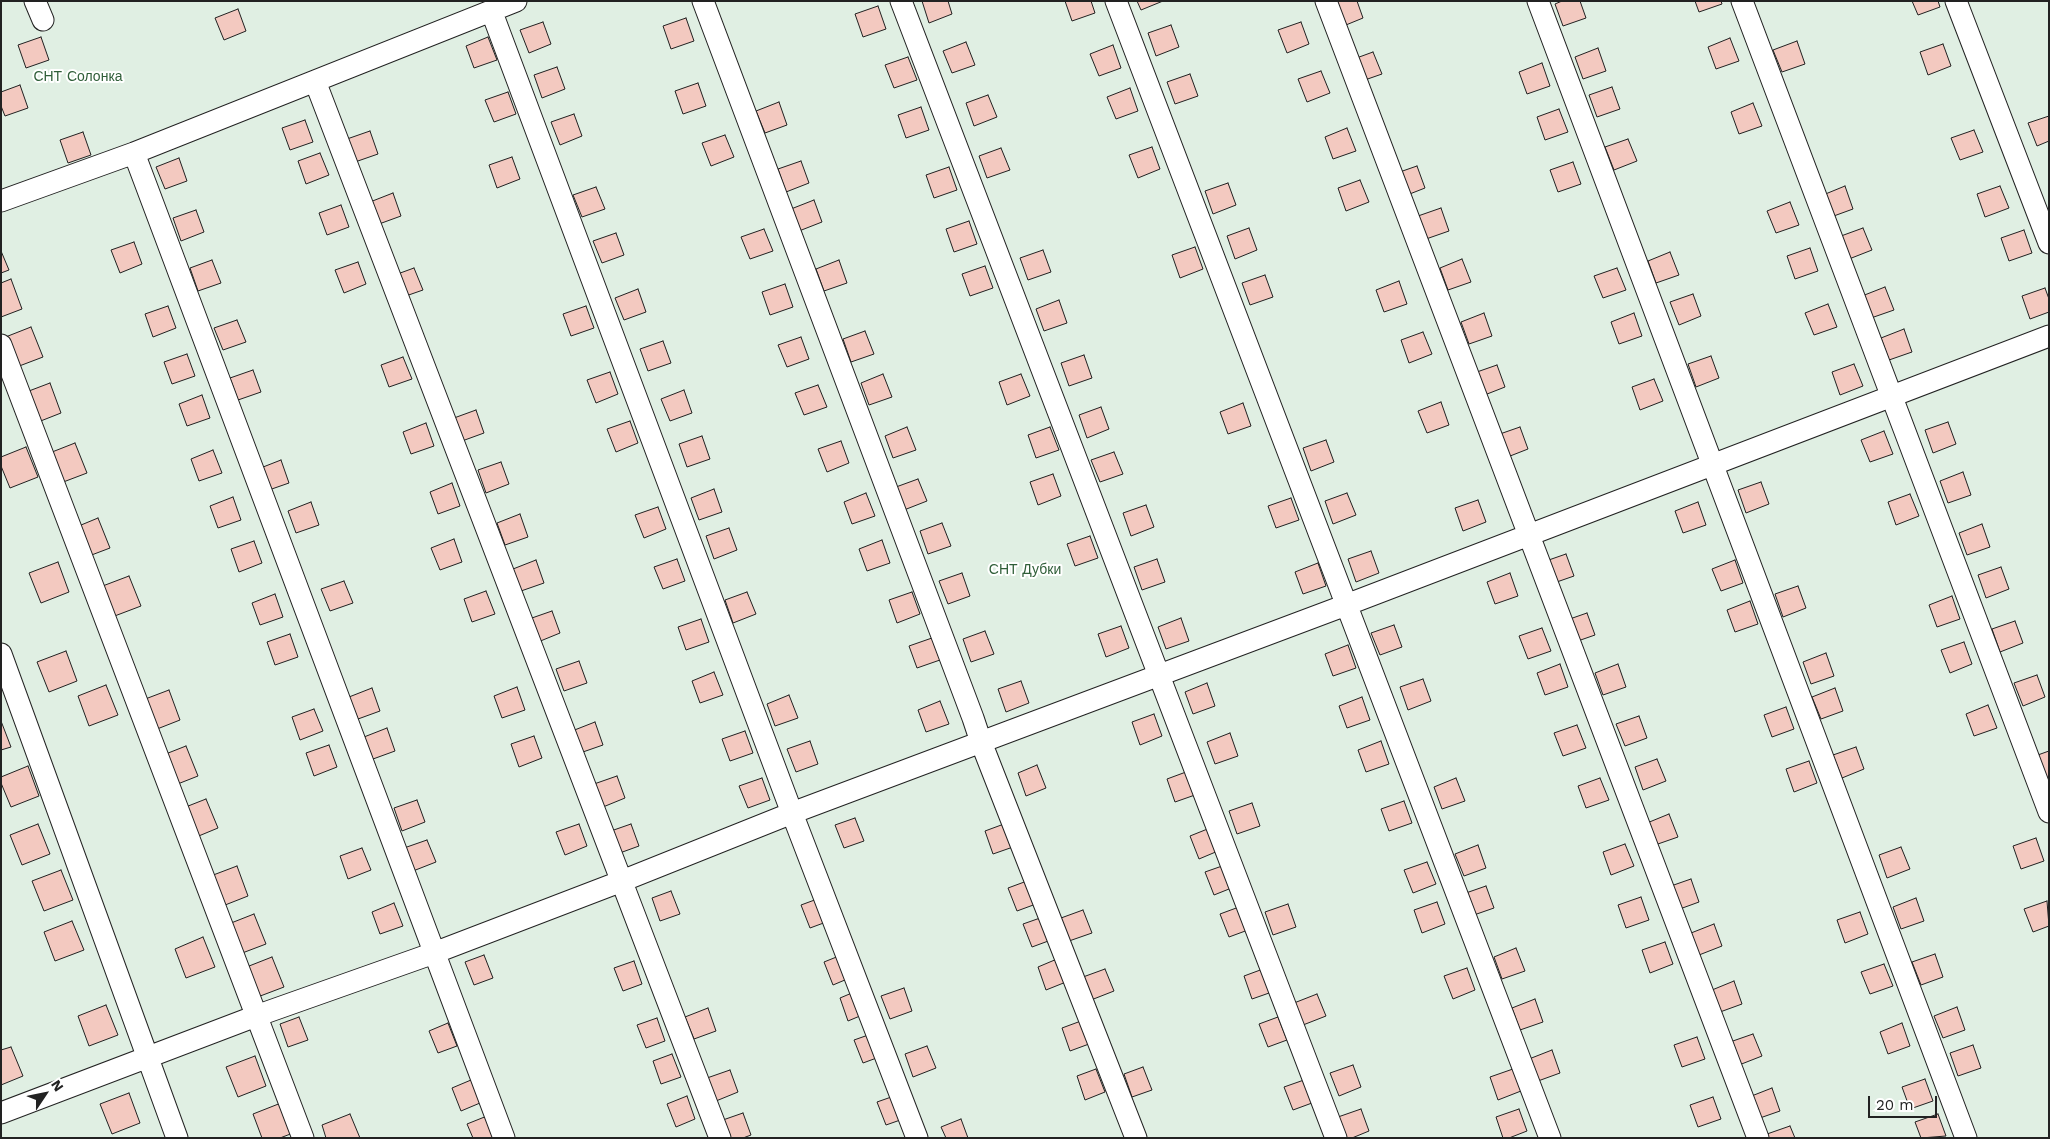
<!DOCTYPE html>
<meta charset="utf-8">
<style>
body{margin:0}
#map{position:relative;width:2050px;height:1139px;overflow:hidden;background:#fff;font-family:"Work Sans",sans-serif}
canvas{display:block}
.frame{position:absolute;inset:0;border:2px solid #222;pointer-events:none}
.north{position:absolute;left:20px;top:1069px;width:50px;height:50px;-webkit-text-stroke:4px #fff;paint-order:stroke;rotate:56deg;font-size:14px;font-weight:700;line-height:20px;text-align:center;color:#222}
.north::after{content:'';display:block;margin:auto;width:18px;height:22px;background:#222;clip-path:polygon(50% 0,100% 100%,50% 72%,0 100%)}
.scale{position:absolute;left:1868px;top:1096px;width:69px;height:22px;box-sizing:border-box;border:2px solid #222;border-top:0;padding-left:6px;font-size:15px;line-height:18px;white-space:nowrap;color:#222;-webkit-text-stroke:4px #fff;paint-order:stroke}
</style>
<div id="map">
<canvas width="2050" height="1139"></canvas>
<div class="frame"></div>
<div class="north">N</div>
<div class="scale">20 m</div>
</div>
<script>
const ctx = document.querySelector('canvas').getContext('2d');
ctx.lineJoin = 'round';
function fillPath(path, color) { ctx.fillStyle = color; ctx.fill(path, 'evenodd'); }
const shape = rows => new Path2D(rows.map(r => 'M' + r).join(''));
function trace(path, color, width, dash) { ctx.strokeStyle = color; ctx.lineWidth = width; ctx.lineCap = dash ? 'butt' : 'round'; ctx.setLineDash(dash || []); ctx.stroke(path); }
function label(font, color, halo, rows, align = 'center') {
  ctx.font = font + ' "Work Sans",sans-serif'; ctx.lineWidth = 4; ctx.setLineDash([]); ctx.textBaseline = 'middle'; ctx.strokeStyle = halo; ctx.fillStyle = color; for (const [text, x, y, turn = 0] of rows) {
    ctx.save(); ctx.translate(x, y); ctx.rotate((+turn || 0) * Math.PI / 180); ctx.textAlign = isNaN(turn) ? turn : align; if (halo) ctx.strokeText(text, 0, 0); ctx.fillText(text, 0, 0); ctx.restore();
  }
}
const green = shape([
 [1,1,2049,1,2049,1138,1,1138,1,1]
]);
fillPath(green, '#e0efe3');
trace(green, '#6f6f6f', 1);
const building = shape([
 [922,1,948,1,952,14,929,23,922,1],
 [1065,1,1091,1,1095,13,1072,21,1065,1],
 [1137,1,1163,1,1141,10,1137,1],
 [1340,1,1357,1,1363,18,1341,27,1332,4,1340,1],
 [1562,1,1580,1,1586,18,1563,26,1555,4,1562,1],
 [1695,1,1721,1,1722,4,1699,12,1695,1],
 [1912,1,1938,1,1940,7,1918,15,1912,1],
 [878,6,886,29,863,37,855,14,878,6],
 [238,9,246,31,224,40,215,18,238,9],
 [686,18,694,41,671,49,663,26,686,18],
 [543,22,551,44,529,53,520,30,543,22],
 [1301,22,1309,44,1287,53,1278,30,1301,22],
 [1171,25,1179,47,1156,56,1148,33,1171,25],
 [41,37,49,60,26,68,18,45,41,37],
 [488,37,497,60,474,68,466,46,488,37],
 [1730,38,1739,61,1716,69,1708,47,1730,38],
 [1797,41,1805,64,1782,72,1773,50,1797,41],
 [966,42,975,65,952,73,943,51,966,42],
 [1943,44,1951,66,1928,75,1920,52,1943,44],
 [1113,45,1121,68,1099,76,1090,54,1113,45],
 [1598,48,1606,71,1583,79,1575,57,1598,48],
 [1373,52,1382,74,1359,82,1351,60,1373,52],
 [908,57,917,80,894,88,885,65,908,57],
 [1542,63,1550,86,1527,94,1519,72,1542,63],
 [557,67,565,89,542,98,534,75,557,67],
 [1321,71,1330,93,1307,102,1298,79,1321,71],
 [1190,74,1198,96,1175,104,1167,82,1190,74],
 [698,83,706,106,683,114,675,91,698,83],
 [20,85,28,108,5,116,1,106,1,92,20,85],
 [1612,87,1620,109,1597,117,1589,95,1612,87],
 [1130,88,1138,111,1116,119,1107,97,1130,88],
 [508,92,516,114,494,122,485,100,508,92],
 [988,95,997,117,974,126,966,103,988,95],
 [779,102,787,125,765,133,756,111,779,102],
 [1753,103,1762,126,1739,134,1731,112,1753,103],
 [921,107,929,130,906,138,898,115,921,107],
 [1559,109,1568,132,1545,140,1537,117,1559,109],
 [574,114,582,136,560,145,551,122,574,114],
 [2049,116,2049,141,2037,146,2028,123,2049,116],
 [305,120,313,142,290,150,282,128,305,120],
 [1347,128,1356,151,1333,159,1325,137,1347,128],
 [1974,130,1983,152,1960,160,1951,138,1974,130],
 [370,131,378,154,355,162,347,139,370,131],
 [83,132,91,155,68,163,60,140,83,132],
 [725,135,734,157,711,166,702,143,725,135],
 [1628,139,1637,161,1614,170,1605,147,1628,139],
 [1152,147,1160,169,1138,178,1129,155,1152,147],
 [1001,148,1010,170,987,178,979,156,1001,148],
 [320,153,329,175,306,184,298,161,320,153],
 [512,157,520,179,497,188,489,165,512,157],
 [179,158,187,181,165,189,156,167,179,158],
 [801,161,809,183,786,192,778,169,801,161],
 [1573,162,1581,184,1558,192,1550,170,1573,162],
 [1417,166,1425,188,1402,197,1394,174,1417,166],
 [949,167,957,190,934,198,926,175,949,167],
 [1360,180,1369,202,1346,211,1338,188,1360,180],
 [1228,183,1236,205,1213,214,1205,191,1228,183],
 [1845,186,1853,209,1831,217,1823,195,1845,186],
 [2000,186,2009,208,1985,217,1977,194,2000,186],
 [596,187,605,209,582,217,573,195,596,187],
 [393,193,401,216,379,224,370,202,393,193],
 [814,200,822,222,799,231,791,209,814,200],
 [1790,202,1799,225,1776,233,1767,211,1790,202],
 [341,205,349,227,327,235,319,213,341,205],
 [1441,208,1449,231,1426,239,1418,216,1441,208],
 [196,210,204,232,181,241,173,218,196,210],
 [969,221,977,244,954,252,946,229,969,221],
 [1249,228,1257,250,1235,259,1227,236,1249,228],
 [1863,228,1872,250,1849,259,1841,236,1863,228],
 [764,229,773,251,750,259,741,237,764,229],
 [2024,230,2032,253,2009,261,2001,238,2024,230],
 [616,233,624,255,602,263,593,241,616,233],
 [134,242,142,264,120,273,111,250,134,242],
 [1195,247,1203,269,1180,278,1172,255,1195,247],
 [1810,248,1818,271,1795,279,1787,256,1810,248],
 [1043,250,1051,272,1028,280,1020,258,1043,250],
 [1,251,9,270,1,273,1,251],
 [1670,252,1679,275,1656,283,1648,261,1670,252],
 [1462,259,1471,282,1448,290,1440,268,1462,259],
 [212,260,221,283,198,291,190,268,212,260],
 [839,260,847,283,824,291,816,269,839,260],
 [358,262,366,284,344,293,335,270,358,262],
 [985,266,993,288,970,296,962,274,985,266],
 [414,268,423,290,400,298,392,276,414,268],
 [1617,268,1626,290,1603,298,1594,276,1617,268],
 [1265,275,1273,297,1250,305,1242,283,1265,275],
 [11,279,22,309,1,317,1,283,11,279],
 [1399,281,1407,304,1384,312,1376,290,1399,281],
 [785,284,793,307,770,315,762,292,785,284],
 [1885,287,1894,310,1871,318,1862,296,1885,287],
 [2045,288,2049,299,2049,312,2030,319,2022,296,2045,288],
 [638,289,646,312,624,320,615,298,638,289],
 [1693,294,1701,316,1679,325,1670,302,1693,294],
 [1059,300,1067,323,1044,331,1036,309,1059,300],
 [1828,304,1837,327,1814,335,1805,313,1828,304],
 [168,306,176,328,153,337,145,314,168,306],
 [586,306,594,328,571,336,563,314,586,306],
 [1484,313,1492,336,1469,344,1461,322,1484,313],
 [1634,313,1642,336,1619,344,1611,322,1634,313],
 [237,320,246,342,223,350,214,328,237,320],
 [31,327,43,357,14,368,3,338,31,327],
 [1904,329,1912,352,1889,360,1881,338,1904,329],
 [865,331,874,354,851,362,843,339,865,331],
 [1423,332,1432,354,1409,363,1401,340,1423,332],
 [801,337,809,359,787,367,778,345,801,337],
 [663,341,671,363,648,371,640,349,663,341],
 [187,354,195,376,172,384,164,362,187,354],
 [1084,355,1092,378,1069,386,1061,363,1084,355],
 [1711,356,1719,378,1696,387,1688,364,1711,356],
 [403,357,412,379,389,387,381,365,403,357],
 [1854,364,1863,386,1840,395,1832,372,1854,364],
 [1497,365,1505,387,1482,396,1474,373,1497,365],
 [253,370,261,392,238,400,230,378,253,370],
 [610,372,618,394,596,403,587,380,610,372],
 [883,374,892,397,869,405,861,383,883,374],
 [1021,374,1030,396,1007,405,999,382,1021,374],
 [1654,379,1663,401,1640,410,1632,387,1654,379],
 [50,383,61,413,33,424,21,394,50,383],
 [818,385,827,407,804,415,795,393,818,385],
 [684,390,692,413,670,421,661,399,684,390],
 [202,395,210,418,187,426,179,404,202,395],
 [1441,402,1449,425,1427,433,1418,411,1441,402],
 [1243,403,1251,426,1228,434,1220,412,1243,403],
 [1101,407,1109,429,1087,438,1079,415,1101,407],
 [476,410,484,433,462,441,454,418,476,410],
 [630,421,638,443,616,452,607,429,630,421],
 [1948,422,1956,444,1933,453,1925,430,1948,422],
 [426,423,434,446,411,454,403,432,426,423],
 [907,427,916,450,893,458,885,436,907,427],
 [1050,427,1059,450,1036,458,1028,435,1050,427],
 [1520,427,1528,449,1505,458,1497,435,1520,427],
 [1884,431,1893,454,1870,462,1861,440,1884,431],
 [702,436,710,459,687,467,679,444,702,436],
 [1326,440,1334,462,1311,471,1303,448,1326,440],
 [841,441,849,463,827,472,818,449,841,441],
 [75,443,87,473,58,484,47,454,75,443],
 [26,447,38,477,10,488,1,466,1,457,26,447],
 [213,450,222,473,199,481,191,459,213,450],
 [1114,452,1123,474,1100,482,1091,460,1114,452],
 [281,460,289,483,266,491,258,469,281,460],
 [501,462,509,484,486,493,478,470,501,462],
 [1963,472,1971,495,1948,503,1940,481,1963,472],
 [1053,474,1061,496,1038,505,1030,482,1053,474],
 [918,479,927,501,904,510,896,487,918,479],
 [1761,482,1769,504,1746,513,1738,490,1761,482],
 [452,483,460,506,438,514,430,492,452,483],
 [714,489,722,512,699,520,691,498,714,489],
 [866,493,875,516,852,524,844,502,866,493],
 [1347,493,1356,515,1333,524,1325,501,1347,493],
 [1910,494,1919,516,1896,525,1888,502,1910,494],
 [233,497,241,520,218,528,210,506,233,497],
 [1291,498,1299,520,1276,528,1268,506,1291,498],
 [1478,500,1486,522,1463,531,1455,508,1478,500],
 [311,502,319,525,296,533,288,511,311,502],
 [1698,502,1706,525,1683,533,1675,511,1698,502],
 [1146,505,1154,527,1131,536,1123,513,1146,505],
 [658,507,666,529,644,538,635,515,658,507],
 [520,514,528,537,505,545,497,523,520,514],
 [98,518,110,548,81,559,69,530,98,518],
 [942,523,951,546,928,554,920,531,942,523],
 [1982,524,1990,547,1967,555,1959,533,1982,524],
 [729,528,737,550,714,559,706,536,729,528],
 [1090,536,1098,558,1075,566,1067,544,1090,536],
 [454,539,462,562,440,570,431,548,454,539],
 [882,540,890,563,867,571,859,549,882,540],
 [254,541,262,563,239,572,231,549,254,541],
 [1371,551,1379,573,1356,582,1348,559,1371,551],
 [1566,554,1574,576,1551,584,1543,562,1566,554],
 [677,559,685,581,663,589,654,567,677,559],
 [1157,559,1165,582,1142,590,1134,567,1157,559],
 [536,560,544,583,521,591,513,569,536,560],
 [1735,560,1743,583,1721,591,1712,569,1735,560],
 [58,562,69,592,41,603,29,573,58,562],
 [1318,563,1326,586,1303,594,1295,572,1318,563],
 [2001,567,2009,589,1986,598,1978,575,2001,567],
 [962,573,970,596,948,604,939,581,962,573],
 [1510,573,1518,596,1495,604,1487,582,1510,573],
 [129,576,141,606,112,617,100,587,129,576],
 [344,581,353,603,330,611,321,589,344,581],
 [1798,586,1806,608,1783,617,1775,594,1798,586],
 [486,591,495,614,472,622,464,599,486,591],
 [747,592,756,614,733,623,725,600,747,592],
 [912,592,920,614,897,623,889,600,912,592],
 [275,594,283,617,260,625,252,603,275,594],
 [1952,596,1960,619,1937,627,1929,605,1952,596],
 [1750,601,1758,624,1735,632,1727,610,1750,601],
 [552,611,560,633,538,642,529,619,552,611],
 [1587,613,1595,635,1572,643,1564,621,1587,613],
 [1181,618,1189,641,1166,649,1158,627,1181,618],
 [701,619,709,642,686,650,678,627,701,619],
 [2015,621,2023,643,2000,652,1992,629,2015,621],
 [1394,625,1402,647,1380,655,1371,633,1394,625],
 [1121,626,1129,648,1106,657,1098,634,1121,626],
 [1542,628,1551,651,1528,659,1519,636,1542,628],
 [985,631,994,654,971,662,963,639,985,631],
 [290,634,298,657,275,665,267,642,290,634],
 [932,638,940,660,917,668,909,646,932,638],
 [1964,642,1972,664,1950,673,1941,650,1964,642],
 [1348,645,1356,668,1333,676,1325,654,1348,645],
 [66,651,77,681,49,692,37,662,66,651],
 [1826,653,1834,676,1811,684,1803,662,1826,653],
 [579,661,587,683,564,691,556,669,579,661],
 [1560,664,1568,687,1545,695,1537,673,1560,664],
 [1618,664,1626,687,1603,695,1595,673,1618,664],
 [714,672,723,695,700,703,692,681,714,672],
 [2037,675,2045,697,2023,706,2014,683,2037,675],
 [1423,679,1431,701,1408,710,1400,687,1423,679],
 [1021,681,1029,703,1006,712,998,689,1021,681],
 [1207,683,1215,706,1193,714,1185,692,1207,683],
 [106,685,118,715,89,726,78,696,106,685],
 [517,687,525,710,502,718,494,696,517,687],
 [372,688,380,711,358,719,349,697,372,688],
 [1835,688,1843,711,1821,719,1812,697,1835,688],
 [169,690,180,720,152,731,140,701,169,690],
 [789,695,798,718,775,726,767,704,789,695],
 [1362,697,1370,720,1347,728,1339,706,1362,697],
 [940,701,949,724,926,732,918,710,940,701],
 [1988,705,1997,728,1974,736,1966,714,1988,705],
 [1786,707,1794,729,1772,737,1764,715,1786,707],
 [314,709,323,731,300,740,292,717,314,709],
 [1154,714,1162,736,1140,745,1132,722,1154,714],
 [1639,716,1647,738,1625,746,1616,724,1639,716],
 [1,721,11,747,1,750,1,721],
 [595,722,603,745,580,753,572,731,595,722],
 [1577,725,1586,748,1563,756,1554,733,1577,725],
 [387,728,395,751,373,759,364,737,387,728],
 [745,731,753,753,730,761,722,739,745,731],
 [1230,733,1238,756,1215,764,1207,742,1230,733],
 [534,736,542,758,519,767,511,744,534,736],
 [810,741,818,764,796,772,787,749,810,741],
 [1381,741,1389,764,1366,772,1358,750,1381,741],
 [329,745,337,767,314,776,306,753,329,745],
 [186,746,198,776,170,787,158,757,186,746],
 [1856,747,1864,769,1842,778,1833,755,1856,747],
 [2049,751,2049,777,2043,779,2035,756,2049,751],
 [1657,759,1666,781,1643,790,1635,767,1657,759],
 [1809,761,1817,783,1794,792,1786,769,1809,761],
 [1037,765,1046,788,1026,796,1018,773,1037,765],
 [28,766,39,796,11,807,1,783,1,777,28,766],
 [1186,772,1195,795,1175,802,1167,779,1186,772],
 [617,776,625,798,603,807,594,784,617,776],
 [762,778,770,800,748,808,739,786,762,778],
 [1456,778,1465,801,1442,809,1434,787,1456,778],
 [1600,778,1609,800,1586,808,1578,786,1600,778],
 [206,799,218,828,189,840,178,810,206,799],
 [417,800,425,822,402,831,394,808,417,800],
 [1404,801,1412,823,1389,831,1381,809,1404,801],
 [1252,803,1260,826,1237,834,1229,811,1252,803],
 [1669,814,1678,837,1655,845,1647,823,1669,814],
 [855,818,864,841,844,848,835,825,855,818],
 [38,824,50,854,22,865,10,835,38,824],
 [579,824,587,846,565,855,556,832,579,824],
 [631,824,639,846,617,854,608,832,631,824],
 [1004,824,1013,847,993,854,985,831,1004,824],
 [1210,828,1218,851,1199,859,1190,836,1210,828],
 [2036,838,2044,861,2021,869,2013,846,2036,838],
 [427,840,436,862,413,871,404,848,427,840],
 [1625,844,1634,866,1611,875,1603,852,1625,844],
 [1478,845,1486,868,1464,876,1455,854,1478,845],
 [1901,847,1910,869,1887,878,1879,855,1901,847],
 [362,848,371,870,348,879,340,856,362,848],
 [1427,862,1436,884,1413,893,1404,870,1427,862],
 [1225,865,1234,887,1214,895,1205,872,1225,865],
 [237,866,248,896,220,907,208,877,237,866],
 [61,870,73,900,44,911,32,881,61,870],
 [1691,879,1699,902,1677,910,1668,887,1691,879],
 [1027,881,1036,904,1017,911,1008,888,1027,881],
 [1486,886,1494,908,1471,916,1463,894,1486,886],
 [671,891,680,914,660,921,652,898,671,891],
 [1641,897,1649,920,1626,928,1618,905,1641,897],
 [820,898,829,921,810,928,801,905,820,898],
 [1916,898,1924,921,1901,929,1893,907,1916,898],
 [2047,901,2049,926,2033,932,2024,909,2047,901],
 [1437,902,1445,924,1422,933,1414,910,1437,902],
 [394,903,403,926,380,934,372,912,394,903],
 [1288,904,1296,927,1273,935,1265,912,1288,904],
 [1239,907,1248,930,1229,937,1220,914,1239,907],
 [1083,910,1092,933,1069,941,1061,918,1083,910],
 [1860,912,1868,934,1845,943,1837,920,1860,912],
 [254,914,266,944,237,955,226,925,254,914],
 [1043,917,1051,940,1032,947,1023,924,1043,917],
 [72,921,84,950,55,961,44,932,72,921],
 [1714,924,1722,946,1699,955,1691,933,1714,924],
 [203,937,215,967,186,978,175,949,203,937],
 [1665,942,1673,964,1650,973,1642,950,1665,942],
 [1516,948,1525,971,1502,979,1494,957,1516,948],
 [844,954,852,977,833,985,824,962,844,954],
 [1935,954,1943,977,1921,985,1912,962,1935,954],
 [484,955,493,978,474,985,465,962,484,955],
 [272,957,284,987,255,998,244,968,272,957],
 [1057,959,1066,982,1046,990,1038,967,1057,959],
 [634,961,642,984,623,991,614,968,634,961],
 [1884,964,1893,986,1870,994,1861,972,1884,964],
 [1467,968,1475,990,1453,999,1444,976,1467,968],
 [1105,969,1114,991,1091,1000,1083,977,1105,969],
 [1263,969,1272,992,1252,999,1244,976,1263,969],
 [1734,981,1742,1004,1720,1012,1712,990,1734,981],
 [904,988,912,1011,890,1019,881,996,904,988],
 [859,990,867,1013,848,1021,840,998,859,990],
 [1317,994,1326,1016,1303,1025,1294,1003,1317,994],
 [1535,999,1543,1022,1520,1030,1512,1008,1535,999],
 [106,1005,118,1035,89,1046,78,1016,106,1005],
 [1957,1007,1965,1030,1943,1038,1934,1016,1957,1007],
 [708,1008,716,1031,694,1039,685,1017,708,1008],
 [299,1017,308,1040,288,1047,280,1024,299,1017],
 [1278,1017,1287,1040,1268,1047,1259,1024,1278,1017],
 [657,1018,665,1041,646,1048,637,1025,657,1018],
 [1081,1021,1089,1044,1070,1051,1062,1028,1081,1021],
 [448,1023,457,1046,438,1053,429,1031,448,1023],
 [1902,1023,1910,1046,1888,1054,1880,1032,1902,1023],
 [874,1033,882,1056,863,1063,854,1040,874,1033],
 [1753,1034,1762,1056,1739,1065,1730,1042,1753,1034],
 [1697,1037,1705,1059,1682,1067,1674,1045,1697,1037],
 [1973,1045,1981,1068,1958,1076,1950,1053,1973,1045],
 [927,1046,936,1068,913,1077,905,1054,927,1046],
 [11,1047,23,1076,1,1085,1,1050,11,1047],
 [1552,1050,1560,1073,1538,1081,1529,1059,1552,1050],
 [672,1054,681,1077,661,1084,653,1061,672,1054],
 [255,1056,266,1086,238,1097,226,1067,255,1056],
 [1353,1065,1361,1087,1339,1096,1330,1073,1353,1065],
 [1143,1067,1152,1090,1132,1097,1124,1074,1143,1067],
 [1096,1069,1105,1092,1085,1100,1077,1076,1096,1069],
 [1513,1069,1521,1091,1498,1100,1490,1077,1513,1069],
 [730,1070,738,1092,716,1101,707,1078,730,1070],
 [1925,1079,1933,1101,1910,1109,1902,1087,1925,1079],
 [471,1080,480,1103,461,1111,452,1088,471,1080],
 [1304,1080,1312,1103,1293,1110,1284,1087,1304,1080],
 [1772,1088,1780,1111,1757,1119,1749,1097,1772,1088],
 [129,1093,140,1123,112,1134,100,1104,129,1093],
 [897,1095,906,1118,886,1125,877,1102,897,1095],
 [687,1096,695,1119,676,1127,667,1104,687,1096],
 [1713,1097,1721,1119,1698,1127,1690,1105,1713,1097],
 [281,1103,293,1133,280,1138,262,1138,253,1114,281,1103],
 [1361,1109,1369,1131,1352,1138,1345,1138,1338,1117,1361,1109],
 [1519,1109,1527,1131,1509,1138,1503,1138,1496,1117,1519,1109],
 [743,1113,751,1135,743,1138,726,1138,720,1121,743,1113],
 [350,1114,360,1138,326,1138,322,1125,350,1114],
 [1938,1114,1946,1136,1921,1138,1915,1122,1938,1114],
 [487,1116,495,1138,473,1138,467,1124,487,1116],
 [961,1119,968,1138,946,1138,941,1127,961,1119],
 [1790,1126,1795,1138,1769,1138,1767,1134,1790,1126]
]);
fillPath(building, '#f3c9c0');
trace(building, '#222', 1);
const minor = shape([
 [35,1,43,20],
 [703,1,973,718,981,742,1136,1138],
 [901,1,1336,1138],
 [1116,1,1550,1138],
 [1326,1,1758,1138],
 [1538,1,1966,1138],
 [1742,1,2049,812],
 [1956,1,2049,243],
 [494,18,792,813,917,1138],
 [315,81,720,1138],
 [134,153,504,1138],
 [1,201,134,153,516,1],
 [1,345,303,1138],
 [1,654,177,1138],
 [1,1113,256,1016,434,953,622,881,792,813,1346,605,2049,336]
]);
trace(minor, '#222', 23);
trace(minor, '#fff', 21);
label('14px', '#2f5e38', '#fff', [
 ["СНТ Солонка",78,77],
 ["СНТ Дубки",1025,570]
]);
</script>
